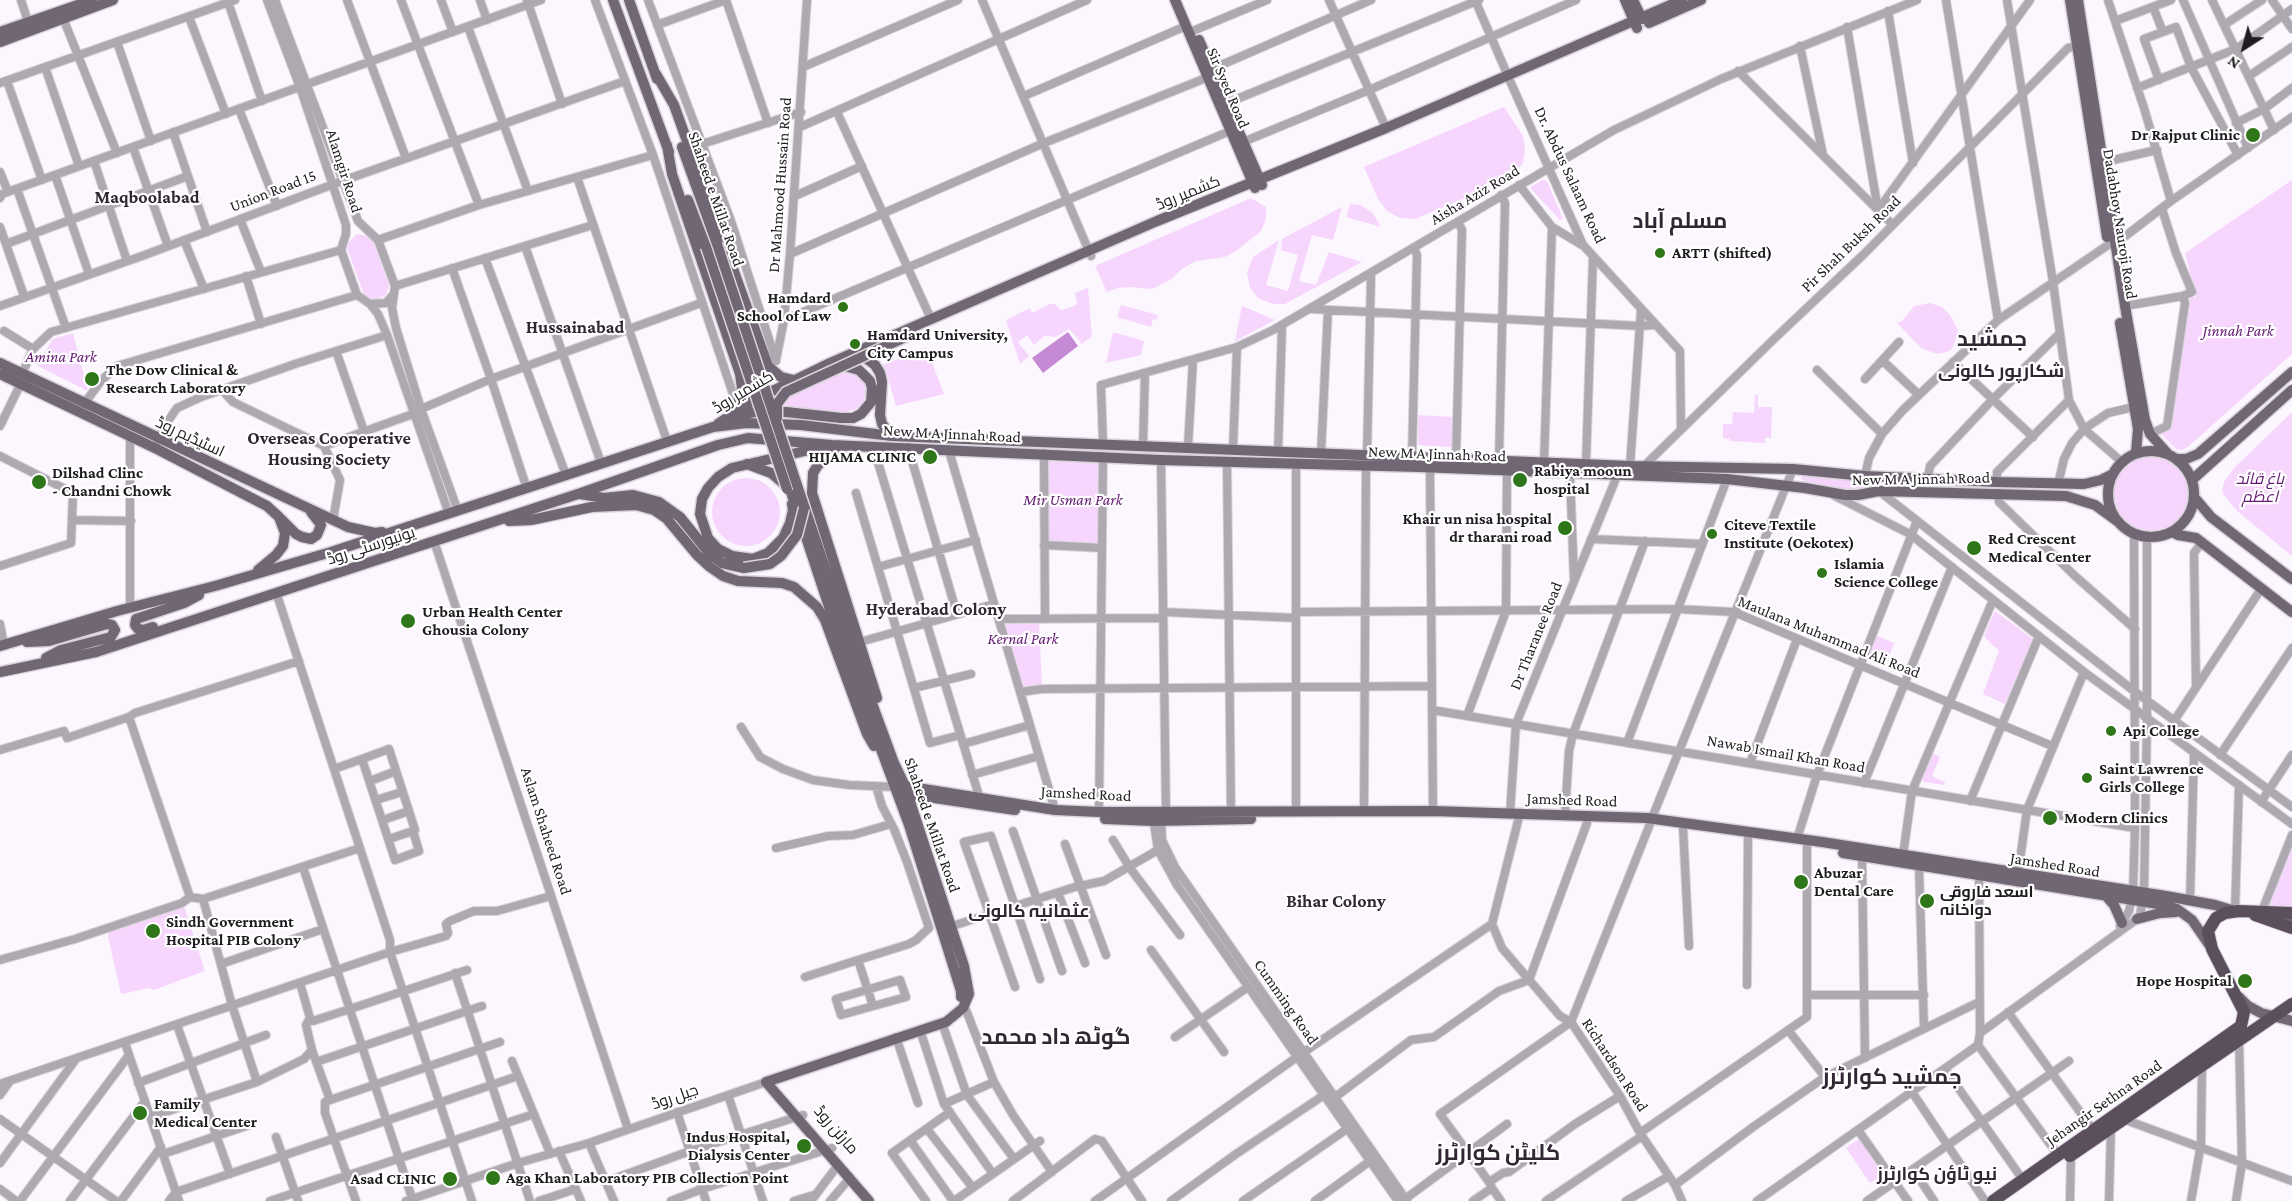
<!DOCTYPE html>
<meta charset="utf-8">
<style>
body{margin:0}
#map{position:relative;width:2292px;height:1201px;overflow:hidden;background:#fcf7fe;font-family:"Crimson Pro",serif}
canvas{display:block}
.north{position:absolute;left:2214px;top:18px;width:60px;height:60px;-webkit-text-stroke:4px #fff;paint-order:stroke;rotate:216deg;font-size:16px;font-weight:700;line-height:24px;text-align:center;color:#201b21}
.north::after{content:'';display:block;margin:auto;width:21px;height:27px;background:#201b21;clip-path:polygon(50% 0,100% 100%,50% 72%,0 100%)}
</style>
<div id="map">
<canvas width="2292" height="1201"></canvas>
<div class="north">N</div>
</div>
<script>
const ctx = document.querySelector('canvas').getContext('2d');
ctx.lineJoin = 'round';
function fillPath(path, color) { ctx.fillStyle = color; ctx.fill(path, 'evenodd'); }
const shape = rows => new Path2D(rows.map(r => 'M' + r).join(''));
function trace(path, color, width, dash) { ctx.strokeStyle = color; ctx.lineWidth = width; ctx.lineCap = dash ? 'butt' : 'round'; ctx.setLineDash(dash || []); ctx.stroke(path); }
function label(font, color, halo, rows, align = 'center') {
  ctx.font = font + ' "Crimson Pro",Cairo,serif'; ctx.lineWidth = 4.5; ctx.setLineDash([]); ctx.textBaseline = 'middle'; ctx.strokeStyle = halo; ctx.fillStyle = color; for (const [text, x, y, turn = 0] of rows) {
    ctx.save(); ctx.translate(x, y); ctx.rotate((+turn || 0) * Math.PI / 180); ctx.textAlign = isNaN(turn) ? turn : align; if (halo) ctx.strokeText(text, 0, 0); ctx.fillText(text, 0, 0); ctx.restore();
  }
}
fillPath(shape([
 [1504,107,1523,136,1525,149,1523,163,1510,179,1415,219,1400,218,1387,211,1378,199,1364,167],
 [1542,180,1545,180,1548,183,1563,219,1560,220,1531,189,1531,187],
 [2292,180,2292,354,2189,446,2182,450,2176,449,2161,434,2169,429,2190,298,2196,297,2185,253],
 [1251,198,1266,207,1266,219,1261,231,1235,252,1225,257,1196,261,1182,269,1170,280,1152,289,1130,287,1118,288,1107,292,1095,266],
 [1350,204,1360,205,1372,212,1381,227,1346,217],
 [1342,207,1333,240,1312,235,1299,281,1316,285,1329,252,1362,262,1285,304,1273,304,1258,298,1250,288,1247,273,1253,257,1279,240,1266,285,1288,291,1298,255,1281,250,1282,239],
 [357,234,368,236,373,241,389,285,386,295,380,298,375,300,364,295,347,248,349,242],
 [1088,288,1092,336,1082,344,1069,329,1056,337,1044,336,1034,345,1027,335,1018,342,1029,356,1020,364,1006,320,1030,308,1032,313,1050,304,1055,304,1061,310,1069,308,1077,304,1075,293],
 [1930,303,1942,307,1950,315,1958,330,1954,344,1952,349,1947,352,1937,354,1921,348,1897,323,1902,321,1914,306],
 [1121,305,1158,315,1156,320,1153,319,1151,327,1117,317],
 [1242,306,1275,320,1235,341],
 [1113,332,1144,341,1141,355,1106,363],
 [73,333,88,391,36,365,53,339],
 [926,347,944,394,896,406,886,370,881,366],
 [846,371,857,375,865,382,867,389,863,403,857,409,841,413,782,405,787,396],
 [1755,395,1758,395,1758,407,1772,407,1771,438,1765,438,1765,443,1730,441,1730,439,1723,438,1723,424,1732,424,1733,412,1754,413],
 [2292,412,2292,556,2237,511,2224,495,2222,490,2224,482,2234,468],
 [1418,415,1453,417,1452,447,1418,445],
 [1044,453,1103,456,1102,548,1044,545],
 '2112 494a38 38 0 1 1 76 0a38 38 0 1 1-76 0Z',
 [1802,475,1860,478,1865,485,1860,490,1818,487,1804,481,1801,479],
 '712 512a34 34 0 1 1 68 0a34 34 0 1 1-68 0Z',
 [1995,611,2033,639,2005,704,1983,694,1999,650,1993,646,1984,636],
 [999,619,1039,619,1042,689,1020,692],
 [1875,635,1894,643,1888,659,1881,660,1867,654],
 [1933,753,1940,757,1932,776,1945,782,1944,785,1923,782,1922,778],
 [2292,835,2292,913,2262,911],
 [184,906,205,971,154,990,149,988,121,994,108,936,110,930],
 [1859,1139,1883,1175,1870,1183,1846,1148]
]), '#f6d6fd');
fillPath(shape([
 [1068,332,1078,346,1043,373,1032,358]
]), '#c68ad4');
const minor = shape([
 [21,0,30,28],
 [267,0,300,87,346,225,346,234,341,250,357,295,370,304,378,314,387,335,449,514],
 [275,0,358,221,378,240,395,286,392,308,396,328,421,409,458,511],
 [347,0,406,158],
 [401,0,479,205],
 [441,0,453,32],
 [480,0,487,20],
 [527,0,562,104],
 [595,0,653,155,737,406],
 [648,0,731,221,776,361],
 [726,0,768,123],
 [982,0,1091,256],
 [1329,0,1386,128],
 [1475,0,1508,76],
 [1946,0,1998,320],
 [2007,0,2053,282,2069,400,2084,429,2122,462],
 [2108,0,2144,108,2171,201],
 [2183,0,2248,148],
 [2212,0,2274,130],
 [2272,0,2292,29],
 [228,2,262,101],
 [2153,7,2163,32],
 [1888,11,1913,163],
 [189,17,226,114],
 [63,18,117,153],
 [2115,21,2171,0],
 [657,25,726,0],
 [2224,25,2262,0],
 [468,27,528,191],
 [1847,27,1878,210],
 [1195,30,1267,0],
 [117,42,151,141],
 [1800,46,1823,155],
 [45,67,79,166],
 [803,67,958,0],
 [1212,69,1371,0],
 [1738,71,1893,225],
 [2249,76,2292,47],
 [2159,80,2144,39,2176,27,2191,67,2238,155],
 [7,81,42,180],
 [1510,81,1583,245,1680,351,1681,429],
 [0,83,235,0],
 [2137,88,2236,49,2292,9],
 [1024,96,1186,26],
 [1227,103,1479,0],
 [239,109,277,206],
 [837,112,931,319],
 [2236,123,2264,109,2292,88],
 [800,127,1087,0],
 [173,132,207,232],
 [1243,142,1369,90,1576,0],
 [702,144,801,112],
 [133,147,168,246],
 [94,161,127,261],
 [2104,162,2157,150],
 [0,172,8,192],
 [55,175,89,274],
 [577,177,667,441],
 [1519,185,1552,227,1582,245],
 [17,189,66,328],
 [795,196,862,166],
 [0,198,2,194,541,0],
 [1878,210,2030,0],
 [240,219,261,272],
 [0,227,24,296],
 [184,240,204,289],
 [378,240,479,205,653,155],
 [6,244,188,176],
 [525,246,601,463],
 [790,254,1044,143,1206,78],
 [485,258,566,475],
 [452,268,491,379,527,489],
 [246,276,261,324],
 [395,286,593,225],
 [370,304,386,303,393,295],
 [0,306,142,256,342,181,625,81],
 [2125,306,2183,296,2192,292,2176,253,2162,209],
 [1311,309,1640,326,1655,325],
 [784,320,1230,131],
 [4,331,33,349],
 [336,351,364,431],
 [776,360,784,320,790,254,807,0],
 [1883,361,1919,395],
 [1953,362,2033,437],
 [1817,370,1882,434],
 [22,374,33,349,51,332,341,250],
 [1865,379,1899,342],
 [222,390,233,402,324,446,413,414],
 [84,404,101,381,117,366,357,295],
 [421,409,491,379,701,303],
 [0,426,21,383],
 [2150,434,2167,426,2185,303,2183,296],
 [130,436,130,608],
 [158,441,166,424,177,408,201,397,295,364,387,335],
 [1103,444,1101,385,1237,347,1273,330,1614,130,1721,79,1917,0],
 [324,446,340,480,333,520],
 [873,446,979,796],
 [1143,446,1145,373],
 [908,447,957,614],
 [1188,447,1193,360],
 [1233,449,1237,347],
 [949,451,1055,810],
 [1278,452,1282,326],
 [1044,453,1045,619],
 [1321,453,1328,310],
 [1367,455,1371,274],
 [0,456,73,493,71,543,0,566],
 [1412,457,1417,255,1414,248],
 [1456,458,1462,230,1458,222],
 [1161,460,1166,812],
 [1499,460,1505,203,1501,195],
 [1227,462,1231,812],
 [1544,462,1552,227],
 [1586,463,1593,258],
 [1296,464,1296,812],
 [1630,466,1641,310],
 [1644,466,1774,339,1864,254,2068,48,2078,46],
 [1430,468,1433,811],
 [1570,474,1574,580],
 [1865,476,1869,458,1882,434,1903,410,1998,320,2108,245,2115,244,2171,201,2292,117],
 [1928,478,1930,466,1993,399,2060,333],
 [1997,482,1997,472,2069,400],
 [2058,484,2064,459,2072,443,2084,429,2108,413,2134,407],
 [1879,491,2134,691,2292,807],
 [856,493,930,743,960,735],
 [1998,493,1999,502,2075,576,2135,629],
 [1835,496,1910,534,2084,672,2292,824],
 [72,520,131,521],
 [1591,539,1702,544],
 [434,541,628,1129],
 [1044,545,1102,548],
 [878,567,976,540],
 [276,592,390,940,390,952,472,1201],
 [1163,612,1296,618],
 [1296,612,1677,609,1734,612,2052,746],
 [999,619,1163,618],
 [0,624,4,645],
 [860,642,994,604],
 [2196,686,2194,553,2202,542],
 [914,688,971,674],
 [1020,692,1042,689,1432,686],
 [1432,710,2135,828],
 [1467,716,1506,611,1507,471],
 [129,717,135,713,299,661],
 [2174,721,2261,589],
 [741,727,760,757,783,769,813,780,849,785,896,787],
 [1627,743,1727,479],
 [963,744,1030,725],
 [0,750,64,731,67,738,129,717,190,897,182,903,75,939,0,960],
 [2220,755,2292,648],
 [1750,763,1797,639],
 [334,769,362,759,389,749,415,830,413,831,419,851,395,860,362,759],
 [972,775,1039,756],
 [370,781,396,771],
 [1864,783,1952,567],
 [376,800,402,792],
 [1970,801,2039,636],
 [2261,802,2292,755],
 [1099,812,1103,456],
 [1364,812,1366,467],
 [1510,813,1516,724,1617,476],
 [1565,815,1569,751,1573,734,1645,541],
 [1161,816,1162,840,1175,867,1407,1201],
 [1153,817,1158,850,1177,885,1398,1201],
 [1652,818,1793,469],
 [383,820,409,811],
 [1683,827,1689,946],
 [1013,831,1062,971],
 [389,839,413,831],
 [1797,839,1817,775,1917,521],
 [1113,840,1130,868,1180,935],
 [1065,844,1106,955],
 [776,848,828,836,853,835,891,824],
 [1903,855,1912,791,1993,600],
 [1862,856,1865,1058],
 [1919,866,1924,1028],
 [303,867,413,1201],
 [1979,871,1980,1033],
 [2018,874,2027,810,2084,672],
 [1058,893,1085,963],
 [190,897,203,899,360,848],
 [203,899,232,1005,257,1082],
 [2190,901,2194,753],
 [2235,911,2239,785],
 [2262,911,2292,835],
 [1492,924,1502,948,1560,1016,1571,1022,1620,1096,1640,1133,1675,1185,1682,1201],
 [1492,924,1520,813],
 [2120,926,2129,911,2133,892,2135,828,2134,534],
 [946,928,1075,887,1104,881,1158,850],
 [1151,950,1224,1052],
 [858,960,909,944,916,940,929,928,907,862,894,829,882,806,876,786],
 [221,964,323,929],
 [455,973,530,1201],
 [805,977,858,960,873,1006],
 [900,980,906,997,841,1015,836,999,900,980],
 [300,983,310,1018,306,1025,312,1050,330,1100,325,1102,325,1113,356,1201],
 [1747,985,1748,838],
 [1015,987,964,842,991,836,1040,979],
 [1807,995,1924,995],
 [964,1005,994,1082,1013,1115,1052,1172],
 [2008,1012,2093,1130],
 [310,1018,313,1021,350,1009,467,970],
 [942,1023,967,1095,1014,1159],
 [177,1025,230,1174],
 [920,1030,944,1104,993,1174],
 [1788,1030,1825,1077],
 [896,1037,918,1103],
 [1175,1037,1248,987],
 [125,1043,179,1201],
 [1978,1045,2058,1155],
 [512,1061,550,1153],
 [316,1062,482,1006],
 [1945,1069,2023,1180],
 [138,1083,266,1035],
 [0,1084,390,952,446,936,448,933,446,924,450,921,474,911,497,911,551,896],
 [1912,1092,1985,1201],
 [0,1095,10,1081],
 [728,1095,763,1201],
 [1334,1098,1411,1040,1434,1037,1499,991,1529,980,1587,823],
 [330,1100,500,1042],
 [944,1104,994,1082],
 [677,1112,706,1201],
 [150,1117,257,1082,304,1059,312,1050],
 [0,1119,116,1201],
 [2123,1119,2292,1181],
 [927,1129,973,1188],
 [1858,1130,1908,1201],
 [1640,1133,1807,1017,1807,847],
 [276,1137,298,1201],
 [910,1140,953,1201],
 [589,1143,614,1201],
 [559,1151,581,1201],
 [163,1154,249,1125],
 [0,1163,76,1059],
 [1913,1169,1934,1201],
 [605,1182,690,1151,803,1115],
 [1489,1182,1440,1114,1571,1022,1650,824],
 [1675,1185,1753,1127,1825,1077,1979,1002],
 [1492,1188,1501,1201],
 [0,1189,16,1201],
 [1405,1199,1507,1124],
 [20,1201,129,1055],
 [70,1201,145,1101],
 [121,1201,161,1147],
 [169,1201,176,1192,518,1076],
 [270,1201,534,1114],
 [406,1201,518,1163,589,1143,766,1082],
 [539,1201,576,1189],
 [671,1201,702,1189,832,1148],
 [794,1201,814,1195],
 [811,1201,838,1165],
 [830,1201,850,1178],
 [926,1201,892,1153,950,1112],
 [954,1201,1040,1141],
 [1013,1201,1095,1139,1102,1141,1142,1201],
 [1095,1201,1297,1057,1492,924],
 [1171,1201,1236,1154,1324,1095],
 [1243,1201,1347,1129],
 [1315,1201,1370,1161],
 [1473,1201,1492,1188,1489,1182,1503,1173,1509,1172,1575,1124,1620,1096],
 [1546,1201,1642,1136],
 [1626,1201,1669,1176],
 [1757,1201,1978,1045,1980,1033,2137,919,2140,915,2144,893,2147,718,2147,537],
 [1867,1201,2069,1061],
 [2070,1201,2071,1155],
 [2109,1201,2111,1128],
 [2191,1201,2201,1144,2202,1065],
 [2236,1201,2242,1163,2239,1039]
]);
const major = shape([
 [613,0,669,152],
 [629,0,657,79],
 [1175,0,1255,188],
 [1625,0,1637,28],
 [1633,0,1642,19],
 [2070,0,2107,237],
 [2078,0,2125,306,2145,420,2150,434,2169,455],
 [1649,23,1701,0],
 [0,32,92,0],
 [1199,40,1262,185],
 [0,42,113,0],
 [656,74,674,105,768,366,781,377,794,380],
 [667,145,672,174,740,374,742,388,735,414],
 [682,147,717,244],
 [688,200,706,247],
 [2120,323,2138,429,2136,453],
 [856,355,867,359,875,365,880,373,882,382,880,415,882,424,892,436],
 [0,363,348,527,375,533,382,532],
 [0,374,159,450,267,506,279,517,285,533,283,546,276,555,258,570],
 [734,417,755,412,786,412,841,418,853,418,861,414,871,402,872,388,870,381,859,370,841,365],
 [718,424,754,400,830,363,1157,221,1386,128,1682,0],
 [843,447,836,448,818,465,813,473,812,493,877,698],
 '2108 494a43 43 0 1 1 86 0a43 43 0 1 1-86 0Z',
 [2176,459,2186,459,2198,454,2292,372],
 [747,464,771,473,790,489,835,625,909,825,961,991,961,997],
 [2192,480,2292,390],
 [798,488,863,679,894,763,905,786,964,966,969,994,963,1008,946,1022,766,1082,869,1201],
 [580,494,604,498,633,495,659,502,680,517,710,554,722,563,744,568],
 [2194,497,2211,517,2292,579],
 [792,504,793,510,790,523,783,538,768,553,753,559,732,556,718,549,708,538,700,514,702,499,708,488,718,477,732,468,822,447],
 [281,519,296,534,302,537,311,539,317,535,321,525,311,512],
 [509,521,531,520,592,507,636,505,654,510,667,519,697,555,710,567,723,576,738,581,782,583,794,587,817,607,825,620,867,734,874,746],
 [2172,532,2178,535,2196,538,2292,612],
 [153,627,143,630,138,629,135,625,136,619,184,603,199,595],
 [27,642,49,641,107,624,112,625,115,630,111,637,61,650,46,658],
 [0,646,117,611,215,586,331,552,713,427,746,423,801,425,892,436,1630,466,1793,469,1865,476,1997,482,2084,484,2101,480,2113,474],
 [0,672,96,652,578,494,718,445,748,438,832,445,1161,460,1419,467,1727,479,1805,488,1845,495,1858,495,1879,491,2066,496,2095,505,2117,521],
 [896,787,905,786,1055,810,1099,812,1433,811,1647,818,1822,842,2166,896,2215,905,2235,911],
 [899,795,908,794,1015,810],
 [1105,819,1153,821,1251,819],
 [1843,853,2164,905,2177,909,2192,920,2210,946],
 [2106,896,2114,905,2122,923],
 [2272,917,2292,920],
 [2137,919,2160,913,2176,912],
 [2239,997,2248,1006,2261,1013,2292,1021]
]);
const highway = shape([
 [2255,915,2292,928],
 [2070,1156,2292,1004],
 [1993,1201,2241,1026,2244,1012,2212,949,2208,931,2216,918,2225,913,2239,911,2292,913]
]);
trace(minor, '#d9d4db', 10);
trace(major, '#d9d4db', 13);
trace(highway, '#d9d4db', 14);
trace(minor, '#aea8b0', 8);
trace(major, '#716673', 10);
trace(highway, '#5b4f5d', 12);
const majorBridge = shape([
 [717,244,798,488],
 [706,247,787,489],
 [777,418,777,404,786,392,912,334],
 [744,568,770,564,781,556,797,535,804,508]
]);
trace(majorBridge, '#d9d4db', 13, []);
trace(majorBridge, '#716673', 10);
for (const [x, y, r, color] of [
 [2253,135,8,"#2e7619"],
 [1660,253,6,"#2e7619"],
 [843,307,6,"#2e7619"],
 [855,344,6,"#2e7619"],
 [92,379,8,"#2e7619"],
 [930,457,8,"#2e7619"],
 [1520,480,8,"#2e7619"],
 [39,482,8,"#2e7619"],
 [1565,528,8,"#2e7619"],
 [1712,534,6,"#2e7619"],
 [1974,548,8,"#2e7619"],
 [1822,573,6,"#2e7619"],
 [408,621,8,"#2e7619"],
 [2111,731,6,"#2e7619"],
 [2087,778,6,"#2e7619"],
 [2050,818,8,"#2e7619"],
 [1801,882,8,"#2e7619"],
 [1927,901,8,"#2e7619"],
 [153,931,8,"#2e7619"],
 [2245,981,8,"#2e7619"],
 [140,1113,8,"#2e7619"],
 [804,1146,8,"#2e7619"],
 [493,1178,8,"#2e7619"],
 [450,1179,8,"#2e7619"]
]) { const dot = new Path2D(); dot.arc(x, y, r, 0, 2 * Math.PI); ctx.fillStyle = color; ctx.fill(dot); trace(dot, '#fff', 2); }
label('16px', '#201b21', '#fff', [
 ["Sir Syed Road",1228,88,67],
 ["Alamgir Road",344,171,72],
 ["Dr. Abdus Salaam Road",1570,175,65],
 ["Dr Mahmood Hussain Road",780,185,-86],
 ["Union Road 15",273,191,-21],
 ["کشمیر روڈ",1188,193,-22],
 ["Aisha Aziz Road",1475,195,-31],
 ["Shaheed e Millat Road",716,199,71],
 ["Dadabhoy Nauroji Road",2120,224,81],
 ["Pir Shah Buksh Road",1851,244,-44],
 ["کشمیر روڈ",743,392,-31],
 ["New M A Jinnah Road",952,434,3],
 ["اسٹیڈیم روڈ",190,437,25],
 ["New M A Jinnah Road",1437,454,2],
 ["New M A Jinnah Road",1921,479,-1],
 ["یونیورسٹی روڈ",371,546,-18],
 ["Dr Tharanee Road",1536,636,-68],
 ["Maulana Muhammad Ali Road",1829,637,22],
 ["Nawab Ismail Khan Road",1786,754,10],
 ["Jamshed Road",1086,794,3],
 ["Jamshed Road",1572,800,2],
 ["Shaheed e Millat Road",932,825,71],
 ["Aslam Shaheed Road",546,831,72],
 ["Jamshed Road",2055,865,9],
 ["Cumming Road",1286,1002,55],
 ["Richardson Road",1615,1065,57],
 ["جیل روڈ",675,1097,-19],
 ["Jehangir Sethna Road",2104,1103,-35],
 ["مارٹن روڈ",836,1130,49]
]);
label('bold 16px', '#201b21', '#fff', [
 ["Dr Rajput Clinic",2240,135,"right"],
 ["ARTT (shifted)",1672,253],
 ["Hamdard",831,298,"right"],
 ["School of Law",831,316,"right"],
 ["Hamdard University,",867,335],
 ["City Campus",867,353],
 ["The Dow Clinical &",106,370],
 ["Research Laboratory",106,388],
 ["HIJAMA CLINIC",916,457,"right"],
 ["Rabiya mooun",1534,471],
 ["hospital",1534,489],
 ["Dilshad Clinc",52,473],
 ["- Chandni Chowk",52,491],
 ["Khair un nisa hospital",1552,519,"right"],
 ["dr tharani road",1552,537,"right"],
 ["Citeve Textile",1724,525],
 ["Institute (Oekotex)",1724,543],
 ["Red Crescent",1988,539],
 ["Medical Center",1988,557],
 ["Islamia",1834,564],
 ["Science College",1834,582],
 ["Urban Health Center",422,612],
 ["Ghousia Colony",422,630],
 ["Api College",2123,731],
 ["Saint Lawrence",2099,769],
 ["Girls College",2099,787],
 ["Modern Clinics",2064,818],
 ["Abuzar",1814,873],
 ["Dental Care",1814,891],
 ["اسعد فاروقی",1940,892],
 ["دواخانہ",1940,910],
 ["Sindh Government",166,922],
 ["Hospital PIB Colony",166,940],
 ["Hope Hospital",2232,981,"right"],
 ["Family",154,1104],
 ["Medical Center",154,1122],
 ["Indus Hospital,",790,1137,"right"],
 ["Dialysis Center",790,1155,"right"],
 ["Aga Khan Laboratory PIB Collection Point",506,1178],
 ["Asad CLINIC",436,1179,"right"]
], 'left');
label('italic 16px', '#641b74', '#fff', [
 ["Jinnah Park",2238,331],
 ["Amina Park",61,357],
 ["باغ قائد",2260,479],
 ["اعظم",2260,497],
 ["Mir Usman Park",1073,500],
 ["Kernal Park",1023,639]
]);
label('bold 18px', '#312633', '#fff', [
 ["Maqboolabad",147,197],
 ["Hussainabad",575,327],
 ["شکارپور کالونی",2001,371],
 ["Overseas Cooperative",329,438],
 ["Housing Society",329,459],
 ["Hyderabad Colony",936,609],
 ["Bihar Colony",1336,901],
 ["عثمانیہ کالونی",1029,911],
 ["نیو ٹاؤن کوارٹرز",1937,1174]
]);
label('bold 22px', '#312633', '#fff', [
 ["مسلم آباد",1680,221],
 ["جمشید",1992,339],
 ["گوٹھ داد محمد",1056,1037],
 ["جمشید کوارٹرز",1892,1077],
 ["کلیٹن کوارٹرز",1498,1153]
]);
</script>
